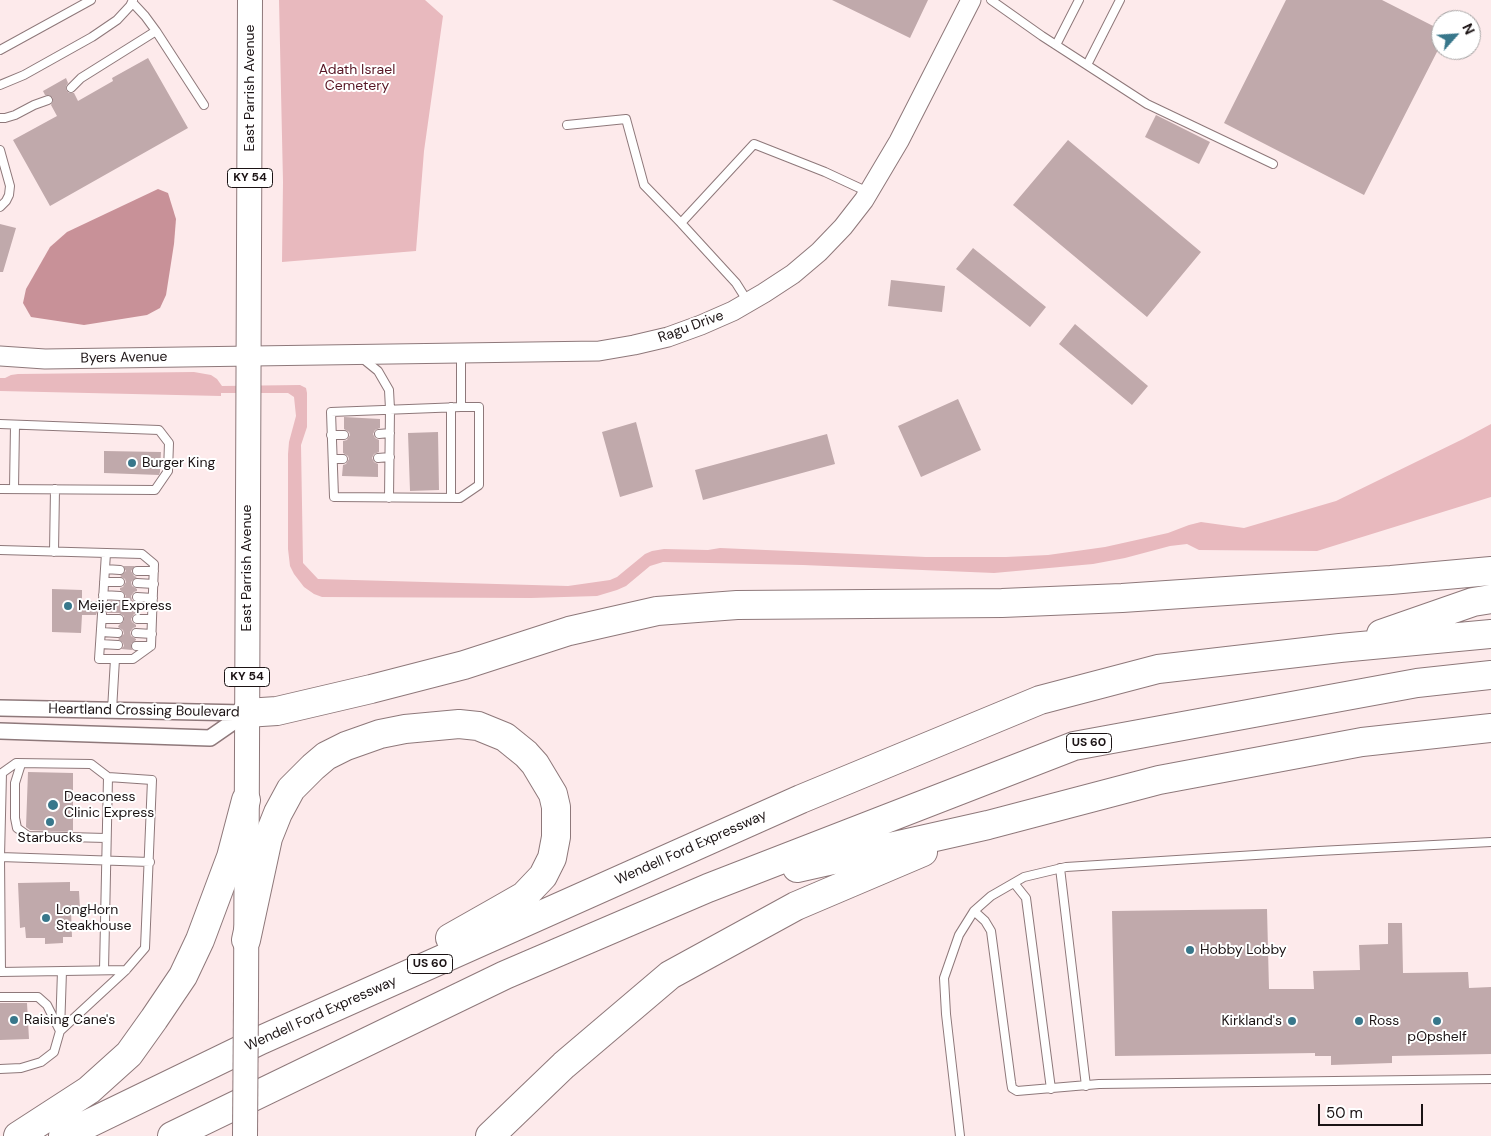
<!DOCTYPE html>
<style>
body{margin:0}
#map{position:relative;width:1491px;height:1136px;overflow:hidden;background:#fdeaeb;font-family:"DM Sans",sans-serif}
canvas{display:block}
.north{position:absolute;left:1431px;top:10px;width:50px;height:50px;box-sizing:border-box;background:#fff;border:1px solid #a4a1a1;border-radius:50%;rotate:64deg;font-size:14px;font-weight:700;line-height:20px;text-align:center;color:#1b1314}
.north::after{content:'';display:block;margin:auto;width:18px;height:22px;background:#38778b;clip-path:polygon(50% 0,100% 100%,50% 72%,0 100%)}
.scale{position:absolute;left:1318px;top:1104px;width:105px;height:22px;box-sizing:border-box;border:2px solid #1b1314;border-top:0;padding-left:6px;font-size:15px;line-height:18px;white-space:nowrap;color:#1b1314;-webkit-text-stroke:4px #fff;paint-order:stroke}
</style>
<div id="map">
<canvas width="1491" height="1136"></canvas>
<div class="north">N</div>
<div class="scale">50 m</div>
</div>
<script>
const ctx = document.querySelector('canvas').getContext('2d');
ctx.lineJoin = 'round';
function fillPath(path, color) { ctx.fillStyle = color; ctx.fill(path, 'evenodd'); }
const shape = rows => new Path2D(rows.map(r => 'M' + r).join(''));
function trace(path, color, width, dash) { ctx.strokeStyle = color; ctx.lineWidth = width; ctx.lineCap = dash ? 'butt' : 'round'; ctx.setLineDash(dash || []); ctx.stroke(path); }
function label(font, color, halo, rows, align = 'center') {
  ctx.font = font + ' "DM Sans",sans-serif'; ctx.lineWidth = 4; ctx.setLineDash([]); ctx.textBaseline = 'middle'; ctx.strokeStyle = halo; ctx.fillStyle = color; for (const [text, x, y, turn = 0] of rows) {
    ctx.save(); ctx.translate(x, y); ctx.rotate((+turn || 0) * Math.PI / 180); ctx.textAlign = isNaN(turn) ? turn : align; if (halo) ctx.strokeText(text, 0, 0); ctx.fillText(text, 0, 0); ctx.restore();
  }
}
fillPath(shape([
 [279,0,425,0,443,16,424,151,416,251,282,262,283,182],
 [194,372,211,375,217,379,222,386,300,385,306,388,307,393,307,427,301,445,303,563,318,579,568,586,610,580,617,577,645,554,652,551,664,549,708,550,720,548,926,557,1006,557,1048,555,1105,547,1168,533,1189,525,1201,522,1244,528,1336,501,1463,439,1491,424,1491,497,1317,551,1199,550,1187,544,1170,546,1125,558,1093,564,994,573,803,565,663,562,650,566,626,586,617,590,597,596,531,598,322,597,314,594,304,587,294,574,290,566,288,549,288,454,289,442,296,416,294,397,288,393,221,393,221,396,0,391,0,378,5,378,11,375,18,374]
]), '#e8b9be');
fillPath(shape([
 [158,189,168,193,176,219,174,244,166,295,160,308,147,315,84,325,31,317,23,303,26,289,50,247,67,232]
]), '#c89198');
fillPath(shape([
 [832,0,928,0,910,38],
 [1286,0,1382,0,1441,30,1441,44,1364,195,1224,123],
 [148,58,188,128,50,206,13,140,57,116,51,105,53,101,53,98,49,95,45,95,43,91,66,78,68,83,66,86,66,90,69,93,74,93,78,101,113,81,112,78],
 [1156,115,1210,142,1199,164,1145,137],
 [1068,140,1201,252,1147,317,1013,205],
 [0,224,16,228,3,272,0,272],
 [973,248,1046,307,1030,327,956,269],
 [891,280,945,286,942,312,888,306],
 [1075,324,1148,386,1132,405,1059,344],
 [958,399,981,450,921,477,898,426],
 [344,417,380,419,380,428,375,430,373,434,375,438,379,440,379,452,374,454,372,458,374,462,378,464,378,477,342,476,343,465,346,464,349,459,348,456,343,453,343,441,347,440,350,435,349,432,344,429],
 [636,422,653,487,620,497,602,432],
 [438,432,439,490,410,491,408,433],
 [827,434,835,464,703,500,695,470],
 [104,451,161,452,160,472,159,475,104,473],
 [123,566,135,566,131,571,134,576,137,577,133,580,131,582,132,586,137,589,137,591,134,592,131,596,132,600,137,603,137,613,134,614,131,619,132,622,136,625,136,627,133,628,130,632,131,636,136,639,136,640,131,644,132,650,121,649,124,646,123,643,118,639,124,634,123,630,118,627,119,625,124,621,124,616,119,613,107,613,106,610,103,608,98,610,96,615,82,615,81,633,52,632,52,589,82,590,82,601,98,601,102,606,106,605,108,601,122,601,126,596,123,592,120,590,120,588,123,587,126,582,125,579,120,576,126,571],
 [28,772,73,773,73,832,30,830,26,827],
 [70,882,70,891,79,891,80,909,71,909,72,937,63,937,63,943,45,944,45,938,26,938,25,927,20,928,18,883],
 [1267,909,1269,989,1314,989,1313,971,1360,970,1359,945,1388,944,1388,923,1402,923,1403,973,1468,972,1469,988,1491,987,1491,1054,1392,1056,1392,1063,1331,1065,1331,1056,1315,1056,1315,1053,1115,1056,1112,911],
 [0,1003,27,1003,29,1039,0,1040]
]), '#c0a9ab');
const service = shape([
 [991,0,1042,36,1147,104,1273,164],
 [132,2,145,16,156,31,204,105],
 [1056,45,1079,0],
 [0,50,91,0],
 [1087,65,1120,0],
 [0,85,24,75,92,37,117,20,130,6,133,0],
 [71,88,81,78,156,31],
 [0,118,5,118,15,115,34,105,48,100],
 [567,125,626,119,644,185,681,223],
 [0,150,10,186,9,195,6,201,0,207],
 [748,302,736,283,681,223,754,144,825,172,868,192],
 [461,353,461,407,479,407,479,485,460,498,334,497,331,412,461,407],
 [362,358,378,371,389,390,390,409,389,498],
 [0,424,159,430,169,443,168,471,155,490,0,489],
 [379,434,390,433],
 [331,435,344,435],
 [378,458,390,457],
 [333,459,343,459],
 [14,489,15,425],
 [451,498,451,407],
 [0,550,142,554,154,564,151,646,133,659,99,659,102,614],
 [54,552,55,489],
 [105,569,120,570],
 [137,571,154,571],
 [104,582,120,582],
 [137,583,154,584],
 [103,595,120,596],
 [137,597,153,598],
 [103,600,106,553],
 [102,619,119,619],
 [137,619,152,619],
 [101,632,118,633],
 [136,633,152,634],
 [100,644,118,645],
 [136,646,151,646],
 [112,710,115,659],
 [21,764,15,783,15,818,17,828,28,836,106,838],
 [0,857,150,862],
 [1060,868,1086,1086],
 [1014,883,1026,898,1051,1089],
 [974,911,985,921,991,931,1011,1082,1012,1088,1017,1091,1099,1084,1491,1079],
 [104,970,108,777],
 [0,972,126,970],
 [0,997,38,997,47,1005,60,1031,126,970,145,948,152,780,108,777,91,764,16,763,2,773,0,857,1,972],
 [0,1069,21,1068,41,1062,54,1052,60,1031,62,971],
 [960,1136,946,1014,944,978,959,935,974,911,991,896,1024,877,1066,867,1319,851,1491,842]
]);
const minor = shape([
 [0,708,246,713],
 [0,731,210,738,246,713]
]);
const tertiary = shape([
 [0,356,45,359,599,351,634,345,668,337,701,325,733,311,764,293,793,274,819,252,843,227,864,200,899,141,971,0]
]);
const primary = shape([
 [246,998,250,0]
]);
const motorway = shape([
 [1381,634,1473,602,1491,599],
 [246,713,277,711,371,689,464,665,569,631,657,611,737,605,1002,603,1122,598,1391,580,1491,571],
 [797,868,988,825,1159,780,1362,742,1491,728],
 [246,940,268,838,278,813,291,789,313,767,326,756,346,746,380,734,405,729,459,724,478,726,505,737,526,754,535,764,553,794,556,807,556,837,552,858,543,876,524,896,496,912,450,938],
 [18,1136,89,1090,129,1054,154,1019,183,976,200,940,231,857,246,800],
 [63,1136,261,1040,801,799,1040,700,1158,669,1340,648,1491,634],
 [172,1136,505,975,708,888,1074,746,1417,683,1491,675],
 [490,1136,564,1065,670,975,796,906,923,852]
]);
trace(service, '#8e787a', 10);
trace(minor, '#8e787a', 18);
trace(tertiary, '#8e787a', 21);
trace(primary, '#8e787a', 26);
trace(motorway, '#8e787a', 30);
trace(service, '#fff', 8);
trace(minor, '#fff', 15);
trace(tertiary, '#fff', 19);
trace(primary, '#fff', 24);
trace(motorway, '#fff', 28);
const primaryBridge = shape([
 [245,1136,246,998]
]);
trace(primaryBridge, '#8e787a', 26, []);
trace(primaryBridge, '#fff', 24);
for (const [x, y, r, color] of [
 [132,463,5,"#38778b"],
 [68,606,5,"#38778b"],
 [53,805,6,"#38778b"],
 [50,822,5,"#38778b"],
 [46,918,5,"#38778b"],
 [1190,950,5,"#38778b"],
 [14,1020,5,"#38778b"],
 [1292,1021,5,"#38778b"],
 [1359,1021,5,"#38778b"],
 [1437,1021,5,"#38778b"]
]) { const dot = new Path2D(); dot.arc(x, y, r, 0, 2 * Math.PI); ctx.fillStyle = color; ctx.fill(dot); trace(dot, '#fff', 2); }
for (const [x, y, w] of [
 [250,178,45],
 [247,677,45],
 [1089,743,45],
 [430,964,45]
]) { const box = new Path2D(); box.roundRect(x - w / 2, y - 9.5, w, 19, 4); ctx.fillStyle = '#fff'; ctx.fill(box); trace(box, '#1b1314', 1); }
label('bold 12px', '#1b1314', null, [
 ["KY 54",250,178],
 ["KY 54",247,677],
 ["US 60",1089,743],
 ["US 60",430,964]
]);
label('14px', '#581625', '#fff', [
 ["Adath Israel",357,70],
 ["Cemetery",357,86]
]);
label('14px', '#1b1314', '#fff', [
 ["East Parrish Avenue",250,88,-90],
 ["Ragu Drive",691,327,-20],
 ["Byers Avenue",124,358,-1],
 ["East Parrish Avenue",247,568,-90],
 ["Heartland Crossing Boulevard",144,711,1],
 ["Wendell Ford Expressway",691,848,-24],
 ["Wendell Ford Expressway",321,1014,-24]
]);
label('14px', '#1b1314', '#fff', [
 ["Burger King",142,463],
 ["Meijer Express",78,606],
 ["Deaconess",64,797],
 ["Clinic Express",64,813],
 ["Starbucks",50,838,"center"],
 ["LongHorn",56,910],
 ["Steakhouse",56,926],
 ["Hobby Lobby",1200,950],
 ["Raising Cane's",24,1020],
 ["Kirkland's",1282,1021,"right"],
 ["Ross",1369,1021],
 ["pOpshelf",1437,1037,"center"]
], 'left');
</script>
